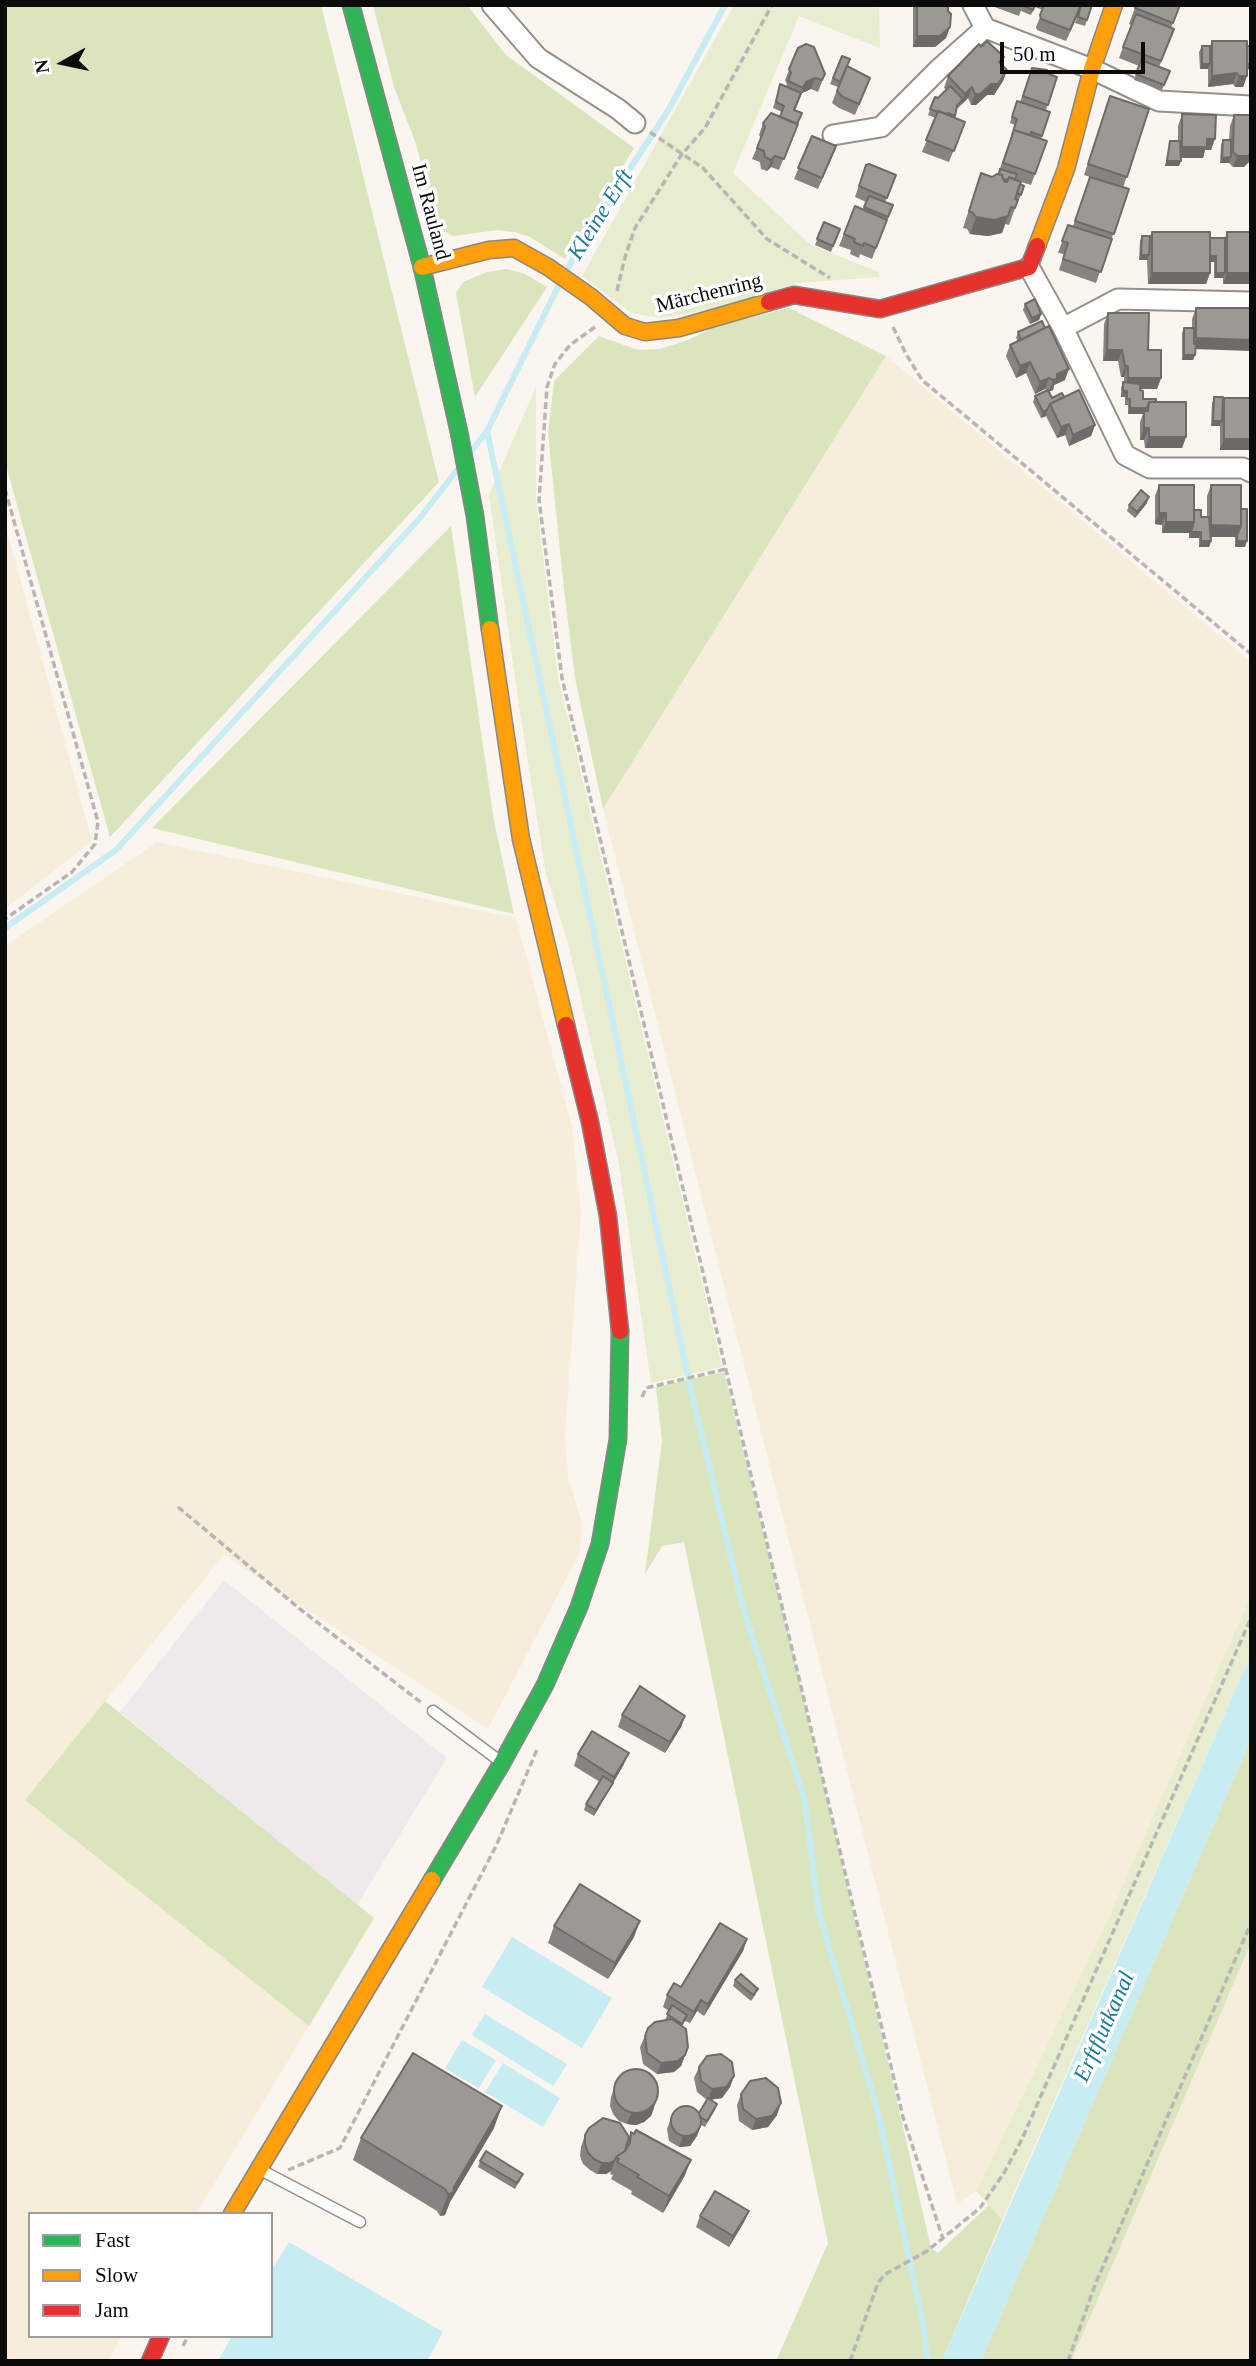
<!DOCTYPE html>
<meta charset="utf-8">
<style>
body{margin:0}
#map{position:relative;width:1256px;height:2366px;overflow:hidden;background:#faf5ee;font-family:Georgia,serif}
canvas{display:block}
.frame{position:absolute;inset:0;border:7px solid #0b0b0b;pointer-events:none}
.legend{position:absolute;left:28px;top:2212px;width:245px;height:126px;box-sizing:border-box;background:#fff;border:2px solid #9d9d9d;margin:0;padding:9px 12px;list-style:none;font-size:21px;color:#0b0b0b}
.legend li{display:flex;align-items:center;gap:14px;height:35px}
.legend b{width:35px;border:2px solid #9d9d9d}
.north{position:absolute;left:28px;top:28px;width:70px;height:70px;-webkit-text-stroke:5px #fff;paint-order:stroke;rotate:261deg;font-size:19px;font-weight:700;line-height:28px;text-align:center;color:#0b0b0b}
.north::after{content:'';display:block;margin:auto;width:24px;height:32px;background:#0b0b0b;clip-path:polygon(50% 0,100% 100%,50% 72%,0 100%)}
.scale{position:absolute;left:1000px;top:42px;width:145px;height:32px;box-sizing:border-box;border:4px solid #0b0b0b;border-top:0;padding-left:9px;font-size:21px;line-height:24px;white-space:nowrap;color:#0b0b0b;-webkit-text-stroke:5px #fff;paint-order:stroke}
</style>
<div id="map">
<canvas width="1256" height="2366"></canvas>
<div class="frame"></div>
<ul class="legend">
<li><b style="height:9px;background:#30b455"></b>Fast</li>
<li><b style="height:9px;background:#ff9f0a"></b>Slow</li>
<li><b style="height:9px;background:#e5322d"></b>Jam</li>
</ul>
<div class="north">N</div>
<div class="scale">50 m</div>
</div>
<script>
const ctx = document.querySelector('canvas').getContext('2d');
ctx.lineJoin = 'round';
function fillPath(path, color) { ctx.fillStyle = color; ctx.fill(path, 'evenodd'); }
const shape = rows => new Path2D(rows.map(r => 'M' + r).join(''));
function trace(path, color, width, dash) { ctx.strokeStyle = color; ctx.lineWidth = width; ctx.lineCap = dash ? 'butt' : 'round'; ctx.setLineDash(dash || []); ctx.stroke(path); }
function label(font, color, halo, rows, align = 'center') {
  ctx.font = font + ' Georgia,serif'; ctx.lineWidth = 7; ctx.setLineDash([]); ctx.textBaseline = 'middle'; ctx.strokeStyle = halo; ctx.fillStyle = color; for (const [text, x, y, turn = 0] of rows) {
    ctx.save(); ctx.translate(x, y); ctx.rotate((+turn || 0) * Math.PI / 180); ctx.textAlign = isNaN(turn) ? turn : align; if (halo) ctx.strokeText(text, 0, 0); ctx.fillText(text, 0, 0); ctx.restore();
  }
}
fillPath(shape([
 [224,1580,447,1758,357,1905,120,1712]
]), '#f0e9ec');
fillPath(shape([
 [886,356,1251,662,1251,1595,1102,1932,976,2191,957,2204,603,809],
 [5,524,92,841,5,909],
 [157,842,516,918,572,1127,581,1212,565,1436,568,1476,582,1524,580,1552,488,1729,224,1555,25,1800,309,2026,196,2214,30,2214,30,2336,122,2336,108,2361,5,2361,5,946],
 [1251,1943,1251,2361,1071,2361]
]), '#f6eedb');
fillPath(shape([
 [734,5,879,5,880,48,799,16,733,173,811,245,879,272,880,277,798,283,713,309,661,318,631,313,582,276],
 [536,387,536,500,558,677,722,1367,651,1383,619,1164,568,943,546,874,521,719,489,495],
 [1251,1595,1251,1654,1002,2220,976,2191,1102,1932]
]), '#e8edcf');
fillPath(shape([
 [5,5,321,5,439,482,110,837,5,462],
 [373,5,467,5,506,55,634,148,565,259,530,237,515,232,497,230,454,236,443,231,434,211,415,141,394,87],
 [507,269,525,274,547,287,475,397,456,293,463,282,487,272],
 [789,308,886,356,603,809,575,678,564,589,548,434,554,381,599,336,638,350,660,349,688,340,717,326],
 [451,526,494,821,514,914,152,828],
 [724,1372,797,1670,931,2248,938,2253,989,2205,1002,2220,942,2361,776,2361,828,2243,684,1542,662,1546,645,1574,662,1441,656,1387],
 [105,1701,374,1918,309,2026,25,1800],
 [1251,1739,1251,1943,1071,2361,981,2361]
]), '#dae4bd');
fillPath(shape([
 [1251,1654,1251,1739,981,2361,942,2361],
 [512,1937,612,1998,582,2048,482,1987],
 [485,2014,567,2064,553,2086,472,2035],
 [462,2040,496,2060,479,2088,445,2068],
 [503,2063,560,2098,543,2127,485,2092],
 [289,2242,443,2332,427,2361,218,2361,232,2336,271,2336,271,2271]
]), '#c7ecf2');
trace(shape([
 [567,271,578,248,669,109,725,5],
 [487,431,691,1390,743,1608,804,1797,819,1913,878,2112,924,2329,927,2361],
 [470,453,487,431,560,283],
 [5,928,116,850,419,519,457,470]
]), '#c7ecf2', 6);
const lane = shape([
 [433,1711,501,1762],
 [259,2169,360,2222]
]);
const street = shape([
 [492,5,538,58,618,109,635,123],
 [985,28,1092,69,1159,101,1251,106],
 [833,135,881,127,940,68,985,28,973,5],
 [1029,267,1063,328,1125,455,1150,468,1243,468,1251,472],
 [1063,328,1118,299,1251,302]
]);
const fast = shape([
 [351,5,422,267,459,432,475,516,490,629],
 [432,1880,502,1763,545,1685,579,1607,600,1544,618,1439,620,1331]
]);
const slow = shape([
 [1037,246,1066,169,1092,69,1114,5],
 [422,267,489,250,514,248,548,267,591,297,625,326,645,332,679,328,769,302],
 [490,629,521,839,566,1025],
 [232,2214,432,1880]
]);
const jam = shape([
 [769,302,794,295,880,309,1029,267,1037,246],
 [566,1025,590,1122,608,1216,620,1331],
 [150,2361,161,2336]
]);
trace(lane, '#93908d', 13);
trace(street, '#93908d', 23);
trace(fast, '#898784', 19);
trace(slow, '#898784', 19);
trace(jam, '#898784', 19);
trace(shape([
 [650,132,703,168,767,239,830,278],
 [617,291,625,257,635,228,682,154,705,128,772,5],
 [595,327,570,345,555,364,547,387,539,500,562,678,903,2117,943,2239],
 [893,327,906,354,922,380,1251,654],
 [5,489,98,822,95,844,72,872,5,919],
 [642,1397,646,1388,726,1369],
 [178,1507,300,1609,423,1704],
 [288,2170,340,2148,497,1844,538,1747],
 [183,2346,188,2336],
 [850,2361,878,2283,884,2275,927,2251,980,2208,1004,2173,1022,2139,1251,1618],
 [1068,2361,1095,2285,1251,1923]
]), '#b7b6b5', 3.5, [7, 3.5]);
trace(lane, '#fefefc', 10);
trace(street, '#fefefc', 19);
trace(fast, '#30b455', 16);
trace(slow, '#ff9f0a', 16);
trace(jam, '#e5322d', 16);
fillPath(shape([
 [913,5,949,5,948,8,950,27,946,38,935,47,913,47],
 [989,5,1023,5,1019,16],
 [1023,5,1092,5,1085,26,1075,23,1078,15,1066,41,1037,30,1036,27,1043,10,1035,7,1031,15,1021,11],
 [1136,5,1180,5,1171,28,1174,29,1159,67,1170,71,1162,90,1134,80,1139,66,1119,58,1131,25,1129,24],
 [1212,41,1247,46,1251,46,1251,69,1247,69,1247,76,1243,87,1235,87,1233,84,1208,87,1208,68,1200,69,1199,52,1202,46,1210,46],
 [798,48,825,74,818,92,811,89,802,93,795,111,793,135,779,170,771,167,767,171,761,169,760,162,752,159,761,138,759,135,763,123,780,117,782,112,773,108,780,84,786,87,787,84,785,80],
 [842,56,847,67,870,78,855,115,839,108,832,103,838,87,830,84],
 [1001,64,1007,70,1003,81,994,95,987,95,976,105,971,105,968,98,956,110,954,117,965,122,949,162,922,152,936,118,928,115,935,97,938,98,947,90,944,88,948,76],
 [1032,68,1057,77,1046,110,1050,112,1041,139,1035,174,1031,185,1021,182,1020,184,1024,186,1019,200,1018,200,1009,225,1005,224,1002,233,988,236,970,234,967,229,963,228,981,173,992,177,998,174,1015,125,1010,123,1015,106,1020,102],
 [1110,96,1149,109,1123,188,1129,189,1096,283,1059,270,1064,254,1058,253,1068,225,1073,226,1090,177,1084,175],
 [1182,114,1211,150,1205,150,1203,158,1181,158,1179,166,1165,166,1170,141,1178,141,1178,126],
 [1234,115,1244,167,1233,167,1229,163,1220,163,1221,145,1223,140,1229,140,1230,126],
 [812,136,832,157,818,189,794,179],
 [866,165,896,175,885,202,893,205,872,259,860,254,859,258,850,254,851,250,839,246,855,206,863,210,866,202,855,197],
 [824,222,840,229,831,252,815,245],
 [1152,232,1210,238,1225,238,1227,232,1251,232,1223,284,1223,278,1214,278,1214,262,1210,262,1210,273,1206,284,1148,284,1147,259,1147,260,1139,260,1140,241,1142,236,1149,238],
 [1025,304,1041,314,1039,320,1030,324,1023,310],
 [1196,308,1195,355,1193,360,1182,360,1182,333,1184,328,1192,328,1192,319],
 [1108,313,1148,350,1161,378,1157,389,1140,389,1143,399,1156,402,1186,437,1182,448,1145,448,1144,440,1140,440,1140,422,1143,414,1128,414,1128,405,1125,405,1125,397,1121,397,1121,388,1123,382,1124,382,1124,377,1121,377,1118,361,1103,361,1104,324],
 [1018,332,1065,380,1054,385,1053,390,1049,391,1052,398,1064,397,1095,425,1091,436,1069,446,1065,435,1057,438,1046,416,1041,418,1033,402,1035,396,1047,390,1045,389,1035,394,1026,373,1016,378,1006,356,1010,345,1018,341,1016,338],
 [1214,397,1223,402,1224,398,1251,398,1251,450,1220,450,1220,426,1211,426,1212,403],
 [1159,485,1194,510,1201,517,1207,517,1207,496,1211,485,1241,509,1245,547,1235,547,1235,537,1211,537,1211,541,1209,547,1199,547,1199,538,1189,538,1189,533,1162,533,1162,525,1155,524,1155,496],
 [1147,503,1135,518,1127,511,1129,505],
 [622,1715,685,1716,681,1727,665,1753,618,1727],
 [578,1754,624,1764,594,1816,584,1810,586,1804,600,1782,574,1766],
 [554,1926,634,1937,608,1979,548,1943],
 [747,1939,743,1951,704,2016,697,2011,690,2023,685,2021,682,2026,684,2058,681,2066,674,2072,657,2074,643,2064,640,2047,645,2036,665,2020,669,2011,663,2007,667,1995,681,1987],
 [735,1980,756,1994,751,2001,733,1986],
 [699,2067,734,2076,730,2087,722,2098,710,2100,717,2104,715,2110,705,2127,701,2125,697,2136,690,2146,679,2147,669,2141,667,2129,671,2118,699,2113,707,2100,697,2092,694,2078],
 [615,2086,654,2108,651,2116,644,2122,636,2125,627,2124,619,2121,613,2114,610,2106,611,2097],
 [741,2094,777,2115,768,2127,752,2130,739,2121,737,2105],
 [494,2128,450,2202,445,2215,440,2216,437,2211,353,2160,361,2138],
 [631,2132,691,2160,684,2177,663,2213,631,2194,632,2191,611,2179,613,2175,610,2174,611,2171,606,2174,597,2174,590,2170,583,2164,580,2156,581,2147,585,2135,629,2137],
 [480,2161,521,2179,515,2189,478,2167],
 [749,2211,744,2222,729,2247,696,2227,700,2216]
]), '#868480');
fillPath(shape([
 [950,27,946,38,935,47,913,47,917,36],
 [1202,64,1210,64,1208,69,1200,69],
 [1245,64,1251,64,1251,69,1243,70],
 [1007,70,1003,81,994,95,987,95,976,105,971,105,975,94,991,84],
 [1237,73,1233,84,1208,87,1212,76],
 [1239,76,1247,76,1243,87,1235,87],
 [815,78,811,89,802,93,799,99,806,82],
 [972,87,968,98,961,105,965,94],
 [1207,139,1215,139,1211,150,1205,150,1203,158,1178,158,1182,147],
 [1251,153,1251,160,1244,167,1233,167,1237,156],
 [775,156,771,167,767,171,771,160],
 [1231,157,1229,163,1220,163,1222,158],
 [1167,161,1181,161,1179,166,1165,166],
 [1008,216,1002,233,988,236,970,234,976,217],
 [1141,255,1149,255,1147,260,1139,260],
 [1208,256,1216,256,1214,262,1206,262],
 [1152,273,1210,273,1206,284,1148,284],
 [1216,273,1225,273,1223,278,1214,278],
 [1227,273,1251,273,1251,284,1223,284],
 [1041,314,1039,320,1030,324,1032,318],
 [1196,338,1251,340,1251,351,1192,349],
 [1107,350,1122,350,1118,361,1103,361],
 [1184,355,1195,355,1193,360,1182,360],
 [1030,362,1026,373,1016,378,1020,366],
 [1125,366,1128,366,1124,377,1121,377],
 [1069,369,1065,380,1054,385,1053,390,1049,392,1053,380,1057,374],
 [1049,378,1045,389,1035,394,1040,382],
 [1128,378,1161,378,1157,389,1124,389],
 [1123,391,1127,391,1125,397,1121,397],
 [1130,408,1147,408,1145,413,1144,411,1143,414,1128,414],
 [1047,410,1046,416,1041,418,1043,412],
 [1213,421,1222,421,1220,426,1211,426],
 [1069,424,1065,435,1057,438,1061,427],
 [1095,425,1091,436,1069,446,1073,435],
 [1144,428,1149,428,1144,440,1140,440],
 [1149,437,1186,437,1182,448,1145,448],
 [1224,439,1251,439,1251,450,1220,450],
 [1149,497,1147,503,1135,518,1137,512],
 [1159,513,1166,513,1162,525,1155,524],
 [1166,522,1194,522,1190,533,1162,533],
 [1211,525,1241,526,1236,537,1207,537],
 [1191,532,1201,532,1199,538,1189,538],
 [1201,541,1211,541,1209,547,1199,547],
 [1237,541,1247,541,1245,547,1235,547],
 [685,1716,681,1727,665,1753,670,1742],
 [629,1753,624,1764,594,1816,596,1810,611,1786,614,1777],
 [640,1921,634,1937,608,1979,615,1963],
 [747,1939,743,1951,704,2016,708,2004],
 [701,2000,697,2011,690,2023,694,2012],
 [688,2047,681,2066,674,2072,657,2074,661,2063],
 [734,2076,730,2087,722,2098,708,2100,712,2089],
 [658,2096,651,2116,644,2122,636,2125,627,2124,631,2113],
 [781,2103,777,2115,768,2127,752,2130,756,2119],
 [502,2106,494,2128,450,2202,445,2215,440,2216,448,2194,454,2187],
 [701,2125,697,2136,690,2146,679,2147,683,2136],
 [615,2160,611,2171,606,2174,597,2174,602,2163],
 [691,2160,684,2177,663,2213,669,2196],
 [749,2211,744,2222,729,2247,733,2236]
]), '#6d6b68');
const building = shape([
 [917,5,948,5,948,11,951,14,950,27,940,36,917,36,917,5],
 [1023,5,1035,5,1033,10,1023,5],
 [1044,5,1081,5,1070,30,1041,19,1040,15,1044,5],
 [1092,5,1087,20,1078,17,1081,5,1092,5],
 [1136,5,1180,5,1173,23,1135,8,1136,5],
 [1136,14,1174,29,1161,61,1123,47,1136,14],
 [987,41,1004,57,999,62,1007,70,998,84,991,84,980,94,975,94,972,87,965,94,948,76,979,44,981,47,987,41],
 [1212,41,1247,41,1247,76,1239,76,1237,73,1212,76,1212,41],
 [806,44,814,47,825,74,822,80,815,78,806,82,803,88,788,81,791,73,789,69,798,48,806,44],
 [1202,46,1210,46,1210,64,1202,64,1202,46],
 [1247,46,1251,46,1251,64,1247,64,1247,46],
 [842,56,850,59,840,82,833,78,842,56],
 [1141,60,1170,71,1164,85,1136,74,1141,60],
 [847,66,870,78,859,104,843,97,837,91,847,66],
 [1032,68,1047,70,1049,74,1057,77,1048,105,1023,96,1032,68],
 [780,84,801,93,794,110,802,113,797,124,780,117,784,106,776,102,780,84],
 [950,86,963,99,957,106,955,116,948,113,947,114,938,111,938,112,930,109,935,97,938,98,950,86],
 [1110,96,1149,109,1127,177,1088,164,1110,96],
 [1017,101,1050,112,1042,136,1031,132,1030,135,1014,130,1012,135,1017,119,1012,117,1017,101],
 [938,111,965,122,954,151,926,140,938,111],
 [771,113,798,124,784,159,775,156,771,160,765,157,764,151,757,148,765,127,763,123,771,113],
 [1182,114,1216,115,1215,139,1207,139,1207,147,1182,147,1182,114],
 [1234,115,1251,115,1251,153,1248,156,1237,156,1233,152,1234,115],
 [1014,130,1047,141,1035,174,1003,163,1014,130],
 [812,136,836,146,822,178,798,168,812,136],
 [1223,140,1231,140,1231,157,1222,158,1223,140],
 [1170,141,1180,141,1181,161,1167,161,1170,141],
 [869,164,896,175,887,198,859,186,866,165,869,164],
 [1000,169,1017,174,1015,180,1009,177,1007,182,1008,180,1003,179,1002,175,999,174,1000,169],
 [981,173,992,177,997,174,1002,175,1004,181,1007,182,1009,177,1021,182,1015,199,1018,200,1015,208,1011,207,1008,216,994,220,976,217,973,213,969,211,981,173],
 [1090,177,1129,189,1114,234,1075,221,1090,177],
 [1020,184,1024,186,1021,195,1017,193,1020,184],
 [869,196,893,205,888,217,864,207,869,196],
 [855,206,887,220,876,248,864,243,863,246,854,242,855,239,844,234,855,206],
 [824,222,840,229,833,246,817,239,824,222],
 [1068,225,1112,239,1101,272,1063,259,1068,243,1062,241,1068,225],
 [1152,232,1210,232,1210,273,1152,273,1152,232],
 [1227,232,1251,232,1251,273,1227,273,1227,232],
 [1142,236,1150,236,1149,255,1141,255,1142,236],
 [1210,238,1225,238,1225,273,1216,273,1216,256,1210,256,1210,238],
 [1035,299,1041,314,1032,318,1025,304,1035,299],
 [1196,308,1251,308,1251,340,1196,338,1196,308],
 [1108,313,1149,313,1148,350,1161,350,1161,378,1128,378,1128,366,1125,366,1122,350,1107,350,1108,313],
 [1042,321,1045,328,1021,340,1018,332,1042,321],
 [1049,326,1069,369,1057,374,1057,379,1053,380,1049,378,1040,382,1030,362,1020,366,1010,345,1049,326],
 [1184,328,1194,328,1194,344,1196,344,1195,355,1184,355,1184,328],
 [1123,382,1140,384,1140,390,1143,391,1143,399,1156,399,1156,402,1149,402,1147,408,1130,408,1130,399,1127,399,1127,391,1123,391,1123,382],
 [1048,390,1052,398,1062,393,1064,397,1050,404,1047,410,1043,412,1035,396,1048,390],
 [1079,390,1095,425,1073,435,1069,424,1061,427,1050,404,1079,390],
 [1214,397,1223,397,1222,421,1213,421,1214,397],
 [1224,398,1251,398,1251,439,1224,439,1224,398],
 [1149,402,1186,402,1186,437,1149,437,1149,428,1144,428,1144,411,1148,411,1149,402],
 [1159,485,1194,485,1194,522,1166,522,1166,513,1159,513,1159,485],
 [1211,485,1241,485,1241,526,1211,525,1211,485],
 [1141,490,1149,497,1137,512,1129,505,1141,490],
 [1241,509,1247,509,1247,541,1237,541,1237,535,1241,526,1241,509],
 [1194,510,1201,510,1201,517,1209,517,1211,541,1201,541,1201,532,1191,532,1194,522,1194,510],
 [640,1686,685,1716,670,1742,622,1715,640,1686],
 [592,1731,629,1753,614,1777,578,1754,592,1731],
 [603,1776,613,1783,596,1810,586,1804,603,1776],
 [580,1884,640,1921,615,1963,554,1926,580,1884],
 [720,1923,747,1939,708,2004,701,2000,694,2012,667,1995,674,1983,681,1987,720,1923],
 [741,1974,758,1989,753,1995,735,1980,741,1974],
 [672,2005,687,2015,682,2024,667,2014,672,2005],
 [672,2019,686,2029,688,2047,685,2055,678,2061,661,2063,647,2053,645,2036,648,2028,655,2022,672,2019],
 [413,2053,502,2106,454,2187,453,2193,448,2194,445,2189,361,2138,413,2053],
 [721,2054,732,2062,734,2076,726,2087,712,2089,701,2081,699,2067,707,2056,721,2054],
 '614 2091a22 22 0 1 1 44 0a22 22 0 1 1-44 0Z',
 [766,2078,778,2088,781,2103,772,2116,756,2119,743,2109,741,2094,750,2081,766,2078],
 [708,2098,717,2104,707,2121,700,2117,699,2113,708,2098],
 '671 2121a15 15 0 1 1 30 0a15 15 0 1 1-30 0Z',
 [603,2118,620,2123,629,2137,625,2151,616,2157,615,2160,610,2163,602,2163,594,2159,588,2153,585,2144,585,2135,589,2128,603,2118],
 [636,2130,691,2160,669,2196,637,2177,639,2175,617,2162,619,2159,616,2157,625,2151,630,2143,631,2132,634,2134,636,2130],
 [486,2151,523,2174,517,2183,480,2161,486,2151],
 [715,2191,749,2211,733,2236,700,2216,715,2191]
]);
fillPath(building, '#9c9995');
trace(building, '#6d6b68', 2);
label('21px', '#0b0b0b', '#fff', [
 ["Im Rauland",430,212,75],
 ["Märchenring",709,294,-14]
]);
label('italic 23px', '#197a99', '#fff', [
 ["Kleine Erft",601,215,-58],
 ["Erftflutkanal",1105,2027,-66]
]);
</script>
